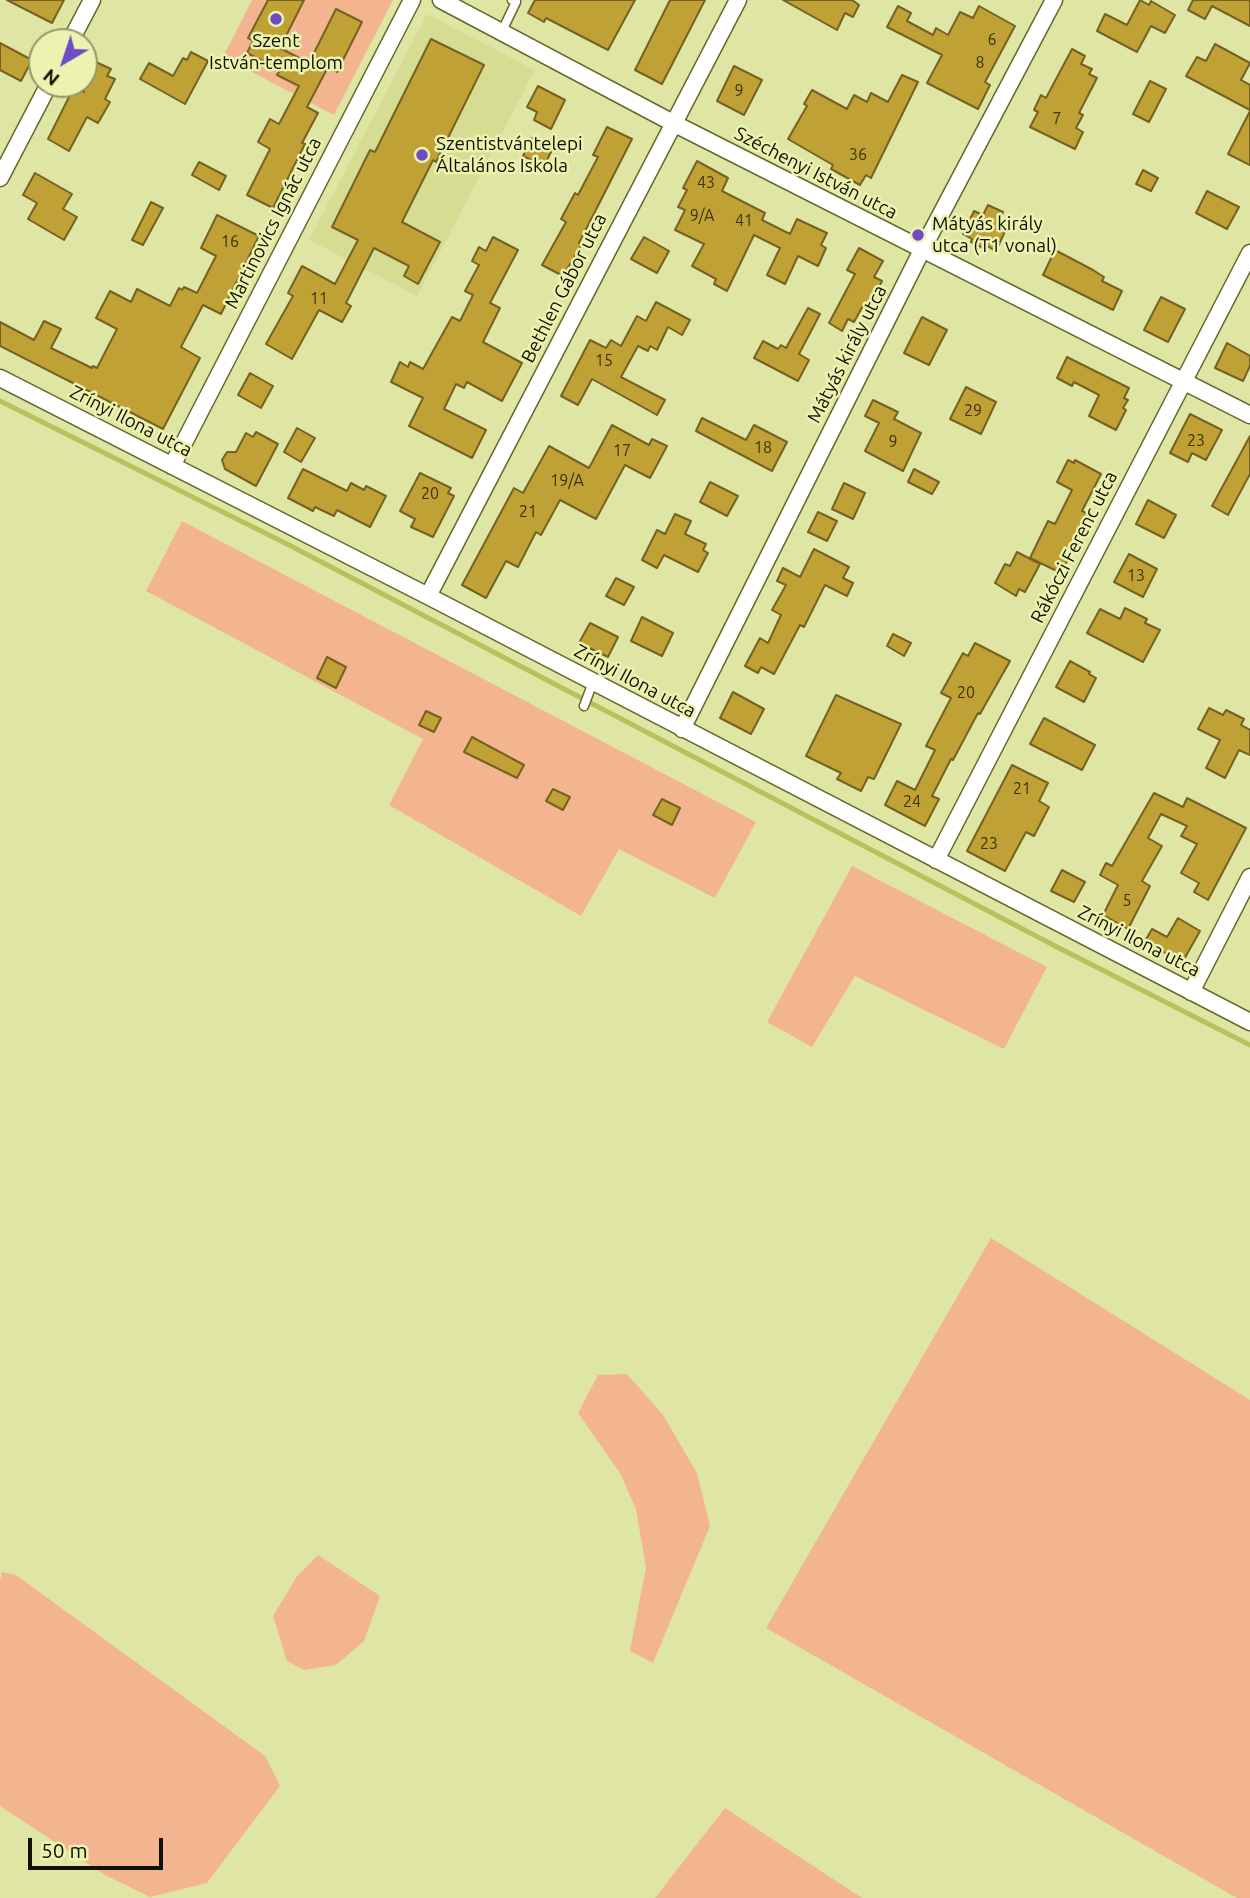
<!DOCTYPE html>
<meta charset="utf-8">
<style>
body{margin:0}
#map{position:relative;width:1250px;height:1898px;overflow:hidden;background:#dfe6a4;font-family:Ubuntu,sans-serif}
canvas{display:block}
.north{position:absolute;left:28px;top:28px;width:70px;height:70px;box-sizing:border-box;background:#ecf3b0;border:2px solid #94996a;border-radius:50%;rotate:219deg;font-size:19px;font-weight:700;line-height:28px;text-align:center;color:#101100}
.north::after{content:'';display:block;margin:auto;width:24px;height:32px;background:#6f4bc4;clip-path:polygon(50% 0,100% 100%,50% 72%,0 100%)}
.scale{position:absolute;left:28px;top:1838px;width:135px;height:32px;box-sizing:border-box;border:4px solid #101100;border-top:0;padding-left:9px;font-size:21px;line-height:24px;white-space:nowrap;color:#101100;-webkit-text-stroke:5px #ecf3b0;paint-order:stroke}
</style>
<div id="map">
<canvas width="1250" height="1898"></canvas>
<div class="north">N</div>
<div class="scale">50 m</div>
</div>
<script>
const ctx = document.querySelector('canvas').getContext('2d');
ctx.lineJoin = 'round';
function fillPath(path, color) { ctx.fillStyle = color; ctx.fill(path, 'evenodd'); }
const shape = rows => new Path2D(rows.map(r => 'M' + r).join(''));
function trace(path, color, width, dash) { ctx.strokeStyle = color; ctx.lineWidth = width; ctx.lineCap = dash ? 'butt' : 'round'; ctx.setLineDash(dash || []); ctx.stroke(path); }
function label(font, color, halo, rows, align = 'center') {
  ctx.font = font + ' Ubuntu,sans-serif'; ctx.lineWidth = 5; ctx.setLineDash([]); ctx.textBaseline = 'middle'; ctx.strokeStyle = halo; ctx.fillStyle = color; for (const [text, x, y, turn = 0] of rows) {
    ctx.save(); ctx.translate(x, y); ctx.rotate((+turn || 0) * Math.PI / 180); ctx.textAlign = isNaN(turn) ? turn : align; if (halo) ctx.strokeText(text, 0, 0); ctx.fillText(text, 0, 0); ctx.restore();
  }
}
fillPath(shape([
 [427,14,535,70,417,296,309,240]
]), '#d6dd93');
fillPath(shape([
 [252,0,393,0,334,115,223,57],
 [182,521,756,822,715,898,619,849,581,916,389,805,423,739,146,591],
 [852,866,1047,967,1004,1049,855,976,812,1047,767,1022],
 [991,1238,1250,1400,1250,1898,1237,1898,766,1628],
 [627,1374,663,1415,697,1473,710,1526,653,1663,630,1651,646,1567,636,1509,620,1473,578,1413,598,1375],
 [318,1555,380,1596,364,1641,336,1665,304,1670,287,1661,273,1616,297,1576],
 [2,1572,16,1575,265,1756,280,1786,207,1883,150,1897,105,1875,0,1806,0,1580],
 [725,1808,862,1898,655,1898]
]), '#f2b58f');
trace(shape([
 [0,401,289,545,1057,947,1250,1045]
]), '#b9c15a', 5);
const building = shape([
 [7,0,64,0,52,23,7,0],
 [268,0,304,0,280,48,309,63,336,9,362,22,337,72,328,67,307,107,318,113,302,143,305,144,273,208,247,195,270,149,258,142,270,119,279,124,299,86,277,75,280,70,247,53,253,41,248,38,268,0],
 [535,0,635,0,608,50,546,18,544,22,528,13,535,0],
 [670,0,705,0,662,84,635,70,670,0],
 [783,0,852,0,859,5,853,17,845,13,837,30,783,0],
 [1140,0,1149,5,1151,1,1175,15,1165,33,1151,26,1137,52,1097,31,1105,14,1127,25,1140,0],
 [1193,0,1250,0,1250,26,1212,6,1205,19,1188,10,1193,0],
 [898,6,911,13,907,21,933,35,936,28,948,35,960,12,973,18,979,6,1015,26,985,82,990,85,978,109,927,83,942,55,887,27,898,6],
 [431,39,484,65,436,162,433,160,402,222,440,242,418,284,404,276,409,266,374,248,346,303,351,306,342,322,319,310,292,359,266,344,293,296,288,293,302,266,335,284,358,240,332,227,370,150,375,152,431,39],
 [0,43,32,60,21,81,0,70,0,43],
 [1215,44,1250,63,1241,80,1250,85,1250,110,1186,76,1197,57,1206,61,1215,44],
 [1072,49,1085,56,1081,64,1092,69,1089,74,1097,78,1079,113,1083,115,1076,128,1083,132,1075,149,1030,127,1038,112,1034,110,1041,95,1046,98,1072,49],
 [191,52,208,61,185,104,140,79,149,63,173,76,183,58,187,60,191,52],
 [96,62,111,69,107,76,115,79,105,99,110,102,98,123,87,117,69,151,48,139,74,87,84,92,84,64,92,68,96,62],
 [734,66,762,80,744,115,717,101,734,66],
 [902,75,918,82,871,178,866,175,860,185,831,169,833,165,788,139,807,106,804,104,812,90,847,109,854,95,867,102,871,93,888,102,902,75],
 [1150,81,1166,89,1149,122,1133,114,1150,81],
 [538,86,565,100,551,129,534,120,537,112,527,107,538,86],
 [1250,111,1250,165,1228,154,1250,111],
 [607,127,632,139,579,243,582,244,563,276,542,265,566,222,561,219,575,193,578,195,598,157,593,155,607,127],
 [532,138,553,148,544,166,523,156,532,138],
 [697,161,728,178,722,191,765,213,762,220,790,234,797,219,827,233,821,245,826,248,818,266,798,256,785,284,767,275,780,248,754,235,727,291,714,284,716,279,692,266,704,244,675,230,685,210,678,207,687,190,683,188,697,161],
 [199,162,226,176,219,190,192,175,199,162],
 [1143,170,1158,178,1151,191,1136,184,1143,170],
 [35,173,72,194,63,209,77,217,64,240,28,219,37,203,23,195,35,173],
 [1207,191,1239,207,1227,229,1196,213,1207,191],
 [151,202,163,208,143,245,132,240,151,202],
 [988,205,1003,212,998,223,1007,227,996,251,987,246,985,249,971,242,972,239,963,234,974,211,983,215,988,205],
 [217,215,259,236,221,314,203,305,181,347,200,358,163,429,0,346,0,322,34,340,44,321,61,329,51,348,92,368,93,366,97,368,117,329,96,318,110,291,131,302,137,289,170,306,179,288,182,290,184,287,197,293,216,256,201,248,217,215],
 [493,237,518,250,490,303,500,308,483,342,522,363,502,401,467,382,464,388,456,384,444,409,486,430,472,458,409,426,423,398,391,382,400,362,408,367,410,362,423,369,452,317,460,321,473,295,465,291,479,265,472,261,479,247,486,251,493,237],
 [644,237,669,251,657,273,631,259,644,237],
 [859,248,883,261,874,277,882,281,869,307,864,304,854,322,848,319,842,331,829,323,855,274,847,270,859,248],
 [1055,250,1093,270,1104,277,1102,281,1122,291,1113,310,1043,275,1055,250],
 [1161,297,1185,309,1168,342,1144,330,1161,297],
 [656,302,690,320,682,335,668,327,657,350,650,346,648,351,638,346,621,377,665,400,657,415,592,379,578,405,561,396,590,340,606,348,611,340,621,346,637,316,646,321,656,302],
 [808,308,820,314,799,354,809,360,798,381,754,358,763,341,778,349,781,345,786,348,808,308],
 [922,317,947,330,929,365,904,353,922,317],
 [1227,343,1250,356,1250,366,1243,381,1215,368,1227,343],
 [1067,357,1129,388,1124,398,1128,400,1123,408,1126,410,1116,430,1089,416,1099,395,1074,382,1072,386,1057,378,1067,357],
 [250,373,273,386,261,408,238,395,250,373],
 [966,387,996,402,981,434,950,419,966,387],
 [873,400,898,412,894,419,921,433,903,471,865,451,879,423,865,416,873,400],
 [1190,414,1222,430,1206,460,1192,453,1188,462,1170,453,1190,414],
 [702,418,746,440,754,425,787,442,772,471,696,431,702,418],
 [612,425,649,445,652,439,667,446,650,478,625,465,596,519,560,500,541,535,536,532,518,567,506,561,486,598,462,585,514,488,523,493,549,446,589,468,612,425],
 [297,428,315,438,301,462,284,452,297,428],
 [256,432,278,444,256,486,225,469,222,460,227,452,236,452,246,433,253,437,256,432],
 [1250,436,1250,474,1228,515,1212,506,1250,436],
 [1068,460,1074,463,1075,460,1101,474,1082,511,1090,515,1061,573,1030,558,1048,521,1055,524,1072,490,1057,482,1068,460],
 [303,469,347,491,351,483,364,490,366,486,386,496,370,527,337,510,334,516,315,507,313,511,288,498,303,469],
 [914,469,939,482,932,494,908,482,914,469],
 [420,473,451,488,448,493,454,496,433,537,411,527,415,519,400,511,420,473],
 [710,482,738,496,727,516,700,502,710,482],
 [844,483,865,493,853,519,832,509,844,483],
 [1148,500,1176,515,1164,538,1136,524,1148,500],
 [818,512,837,521,827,541,808,532,818,512],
 [675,514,691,521,685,534,706,544,703,550,708,553,698,572,664,555,657,568,642,560,657,530,665,534,675,514],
 [814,549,849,567,843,578,853,583,847,596,825,585,804,627,800,625,774,674,761,667,758,673,745,666,760,638,768,643,781,615,772,610,786,585,777,581,783,568,800,577,814,549],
 [1017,552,1040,564,1025,592,1019,589,1016,596,995,583,1005,564,1010,566,1017,552],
 [1129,554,1157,569,1143,597,1114,582,1129,554],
 [616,578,634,587,624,605,606,596,616,578],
 [1125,608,1147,619,1145,623,1160,630,1143,662,1087,633,1100,609,1120,619,1125,608],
 [642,617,673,633,662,656,631,641,642,617],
 [590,623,618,637,608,657,579,643,590,623],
 [893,634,911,643,904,656,887,646,893,634],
 [975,643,1010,661,980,714,978,713,953,760,951,759,932,796,939,799,925,826,885,805,897,781,915,790,935,750,926,746,951,698,941,693,963,653,968,656,975,643],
 [327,657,346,667,336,688,317,678,327,657],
 [1070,661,1090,672,1089,674,1096,678,1084,702,1056,687,1070,661],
 [733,692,764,709,751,734,720,718,733,692],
 [836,695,901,724,874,779,868,777,861,791,837,779,841,773,806,756,836,695],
 [1209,708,1223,715,1226,710,1244,719,1241,725,1250,730,1250,755,1239,750,1225,778,1206,768,1220,740,1198,729,1209,708],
 [426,711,441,718,434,732,419,725,426,711],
 [1044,718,1095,745,1082,770,1030,744,1044,718],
 [472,737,524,765,517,778,464,752,472,737],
 [1012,765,1048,783,1039,801,1049,807,1034,836,1026,832,1005,871,967,851,1012,765],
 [553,789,570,797,563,810,546,801,553,789],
 [1154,793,1183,807,1187,798,1246,828,1208,900,1194,892,1199,883,1181,873,1197,844,1181,836,1187,826,1161,814,1148,838,1162,846,1142,881,1150,886,1128,929,1103,915,1118,885,1100,875,1106,863,1112,866,1154,793],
 [662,799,680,808,672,825,653,815,662,799],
 [1062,870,1085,882,1074,902,1051,891,1062,870],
 [1178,918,1200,931,1182,963,1145,941,1152,929,1167,937,1178,918]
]);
fillPath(building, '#c0a136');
trace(building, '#756222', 2);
const lane = shape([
 [502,31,516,2,512,0],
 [584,706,593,682]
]);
const street = shape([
 [441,0,673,123,1250,415],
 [70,42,92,0],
 [0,178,49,84],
 [0,378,428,596,1250,1022],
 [172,466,412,0],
 [428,596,738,0],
 [682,729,922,250,1054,0],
 [936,860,1250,253],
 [1191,992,1250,877]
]);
trace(lane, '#646829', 11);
trace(street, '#646829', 19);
trace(lane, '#fff', 8);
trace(street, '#fff', 16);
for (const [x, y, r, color] of [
 [276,19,7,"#6f4bc4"],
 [422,155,7,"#6f4bc4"],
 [918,235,7,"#6f4bc4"]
]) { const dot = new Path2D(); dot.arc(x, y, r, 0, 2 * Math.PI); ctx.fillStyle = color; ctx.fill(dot); trace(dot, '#ecf3b0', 2.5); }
label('16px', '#3c350e', null, [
 ["6",992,40],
 ["8",980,63],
 ["9",739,91],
 ["7",1057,119],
 ["36",858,155],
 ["43",706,183],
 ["9/A",702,216],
 ["41",744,221],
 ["16",230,242],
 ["11",319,299],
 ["15",604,361],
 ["29",973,411],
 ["23",1196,441],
 ["9",893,442],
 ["18",763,448],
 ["17",622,451],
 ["19/A",567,481],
 ["20",430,494],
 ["21",528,512],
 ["13",1136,576],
 ["20",966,693],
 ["21",1022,789],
 ["24",912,802],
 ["23",989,844],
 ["5",1127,901]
]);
label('19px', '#101100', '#ecf3b0', [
 ["Szent",276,41,"center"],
 ["István-templom",276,63,"center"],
 ["Szentistvántelepi",436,144],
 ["Általános Iskola",436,166],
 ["Mátyás király",932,224],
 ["utca (T1 vonal)",932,246]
], 'left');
label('19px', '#101100', '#ecf3b0', [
 ["Széchenyi István utca",816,173,27],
 ["Martinovics Ignác utca",273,223,-63],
 ["Bethlen Gábor utca",564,288,-63],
 ["Mátyás király utca",847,354,-63],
 ["Zrínyi Ilona utca",131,421,27],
 ["Rákóczi Ferenc utca",1074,547,-63],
 ["Zrínyi Ilona utca",635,681,28],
 ["Zrínyi Ilona utca",1139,941,27]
]);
</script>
